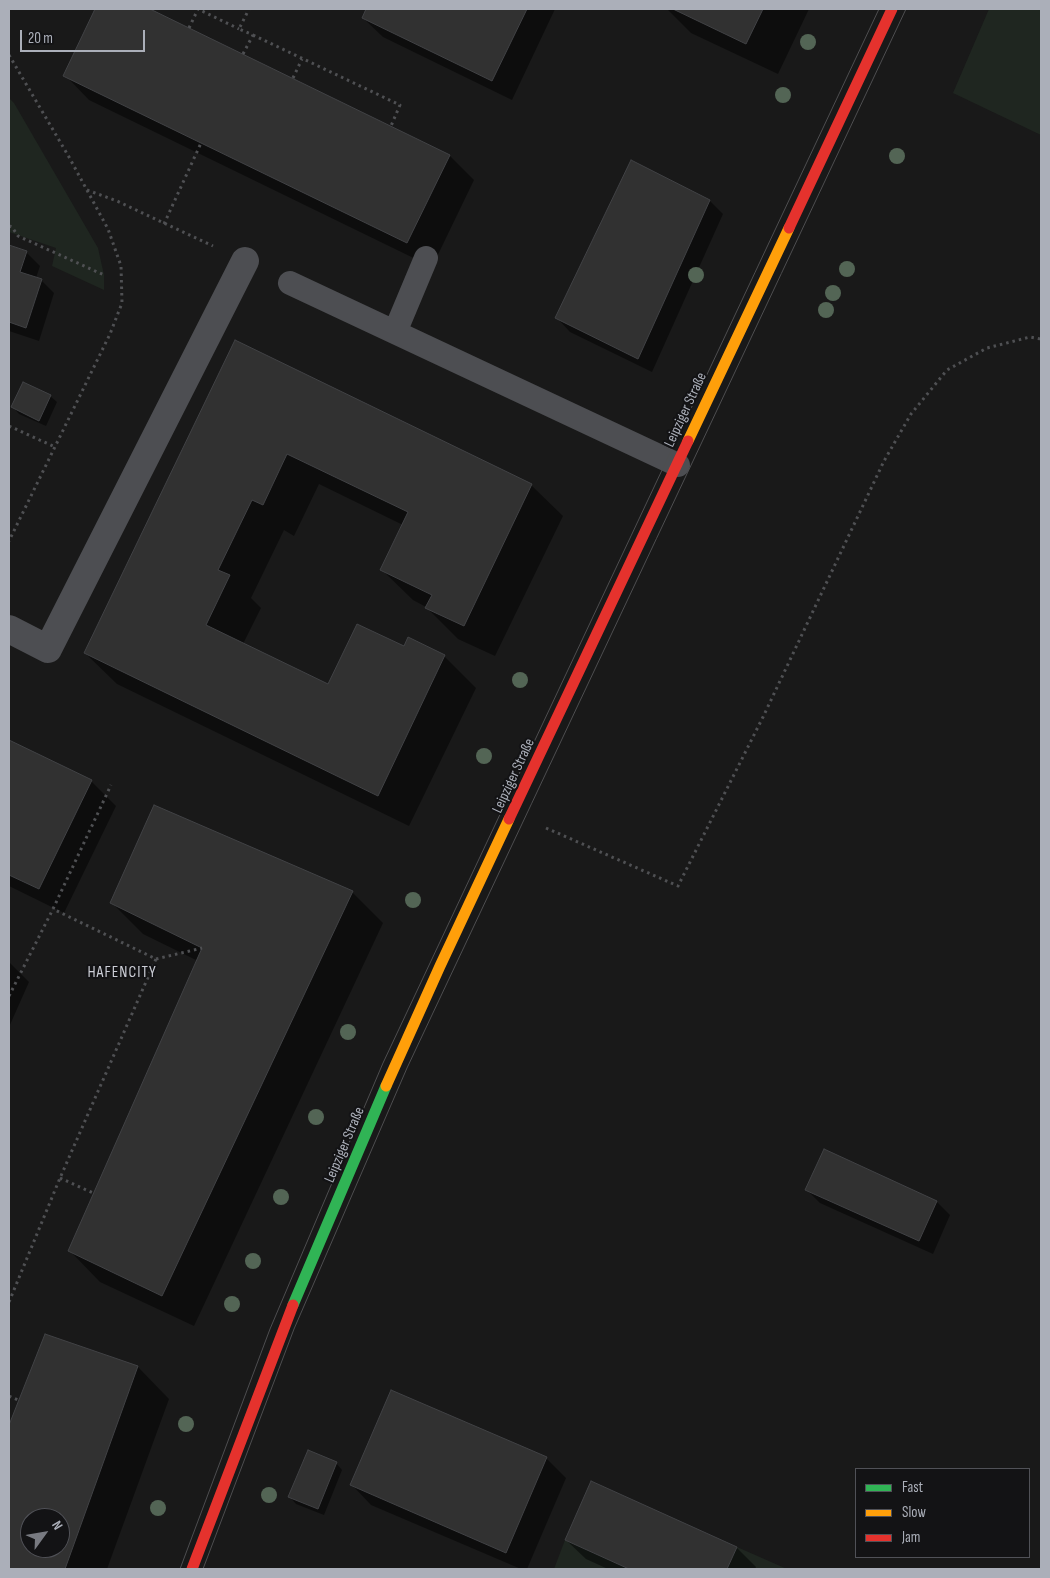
<!DOCTYPE html>
<meta charset="utf-8">
<style>
body{margin:0}
#map{position:relative;width:1050px;height:1578px;overflow:hidden;background:#191919;font-family:"Sofia Sans Condensed",sans-serif}
canvas{display:block}
.frame{position:absolute;inset:0;border:10px solid #abafb9;pointer-events:none}
.legend{position:absolute;left:855px;top:1468px;width:175px;height:90px;box-sizing:border-box;background:#131315;border:1px solid #505157;margin:0;padding:6px 9px;list-style:none;font-size:15px;color:#abafb9}
.legend li{display:flex;align-items:center;gap:10px;height:25px}
.legend b{width:25px;border:1px solid #505157}
.north{position:absolute;left:20px;top:1508px;width:50px;height:50px;box-sizing:border-box;background:#131315;border:1px solid #505157;border-radius:50%;rotate:58deg;font-size:14px;font-weight:700;line-height:20px;text-align:center;color:#abafb9}
.north::after{content:'';display:block;margin:auto;width:18px;height:22px;background:#787a81;clip-path:polygon(50% 0,100% 100%,50% 72%,0 100%)}
.scale{position:absolute;left:20px;top:30px;width:125px;height:22px;box-sizing:border-box;border:2px solid #abafb9;border-top:0;padding-left:6px;font-size:15px;line-height:18px;white-space:nowrap;color:#abafb9;-webkit-text-stroke:4px #131315;paint-order:stroke}
</style>
<div id="map">
<canvas width="1050" height="1578"></canvas>
<div class="frame"></div>
<ul class="legend">
<li><b style="height:6px;background:#30b455"></b>Fast</li>
<li><b style="height:6px;background:#ff9f0a"></b>Slow</li>
<li><b style="height:6px;background:#e5322d"></b>Jam</li>
</ul>
<div class="north">N</div>
<div class="scale">20 m</div>
</div>
<script>
const ctx = document.querySelector('canvas').getContext('2d');
ctx.lineJoin = 'round';
function fillPath(path, color) { ctx.fillStyle = color; ctx.fill(path, 'evenodd'); }
const shape = rows => new Path2D(rows.map(r => 'M' + r).join(''));
function trace(path, color, width, dash) { ctx.strokeStyle = color; ctx.lineWidth = width; ctx.lineCap = dash ? 'butt' : 'round'; ctx.setLineDash(dash || []); ctx.stroke(path); }
function label(font, color, halo, rows, align = 'center') {
  ctx.font = font + ' "Sofia Sans Condensed",sans-serif'; ctx.lineWidth = 4; ctx.setLineDash([]); ctx.textBaseline = 'middle'; ctx.strokeStyle = halo; ctx.fillStyle = color; for (const [text, x, y, turn = 0] of rows) {
    ctx.save(); ctx.translate(x, y); ctx.rotate((+turn || 0) * Math.PI / 180); ctx.textAlign = isNaN(turn) ? turn : align; if (halo) ctx.strokeText(text, 0, 0); ctx.fillText(text, 0, 0); ctx.restore();
  }
}
fillPath(shape([
 [989,9,1041,9,1041,135,953,93],
 [9,98,14,103,98,248,104,275,104,290,52,266,56,248,9,232],
 [565,1540,629,1569,554,1569],
 [737,1547,787,1569,727,1569]
]), '#1f2620');
fillPath(shape([
 [97,9,147,9,450,156,474,180,432,267,89,100,65,75],
 [367,9,555,9,512,100,383,37,363,18],
 [667,9,809,9,778,74,691,33],
 [631,162,710,201,723,214,652,372,570,332,557,318],
 [9,247,26,252,40,266,36,278,41,280,54,293,39,341,9,331],
 [235,342,531,485,563,516,495,656,458,639,426,607,413,600,381,569,403,525,319,484,294,536,284,530,251,598,261,608,243,644,328,686,404,648,444,656,476,688,409,826,117,684,85,653],
 [50,396,57,402,46,426,19,414,13,407],
 [9,741,91,781,116,806,64,913,9,886],
 [352,892,383,923,194,1326,100,1282,69,1250,198,961,143,934,112,903],
 [9,962,29,982,9,1027],
 [807,1190,937,1202,950,1215,933,1254,820,1203],
 [46,1335,138,1367,169,1399,107,1569,9,1569,9,1428],
 [30,1518,60,1518,60,1548,30,1548],
 [546,1458,566,1478,527,1569,521,1569,371,1505,352,1485],
 [336,1463,342,1470,324,1515,296,1504,290,1497],
 [566,1540,737,1548,756,1567,755,1569,608,1569,586,1559]
]), '#0007');
const building = shape([
 [95,9,150,9,450,155,407,243,63,76,95,9],
 [366,9,527,9,492,81,362,18,366,9],
 [673,9,763,9,746,44,673,9],
 [631,160,710,200,638,359,555,318,631,160],
 [9,245,27,251,20,272,42,279,26,328,9,322,9,245],
 [235,340,532,484,464,626,425,608,432,595,380,570,408,512,287,454,263,505,252,500,218,570,230,575,206,625,328,684,357,624,404,646,408,637,445,655,378,796,84,653,235,340],
 [23,382,51,395,39,421,11,407,23,382],
 [9,740,92,780,39,889,9,875,9,740],
 [154,805,353,891,162,1296,68,1251,202,948,110,903,154,805],
 [824,1149,937,1201,919,1241,805,1190,824,1149],
 [45,1334,138,1366,65,1569,9,1569,9,1425,45,1334],
 [30,1518,60,1518,60,1548,30,1548,30,1518],
 [391,1390,547,1457,506,1553,350,1485,391,1390],
 [308,1450,337,1462,318,1509,288,1497,308,1450],
 [591,1481,737,1547,727,1569,629,1569,565,1540,591,1481]
]);
fillPath(building, '#313131');
trace(building, '#414245', 1);
trace(shape([
 [189,28,198,9,239,29],
 [253,35,400,105,391,126],
 [243,54,253,35,239,29,249,9],
 [9,55,69,157,108,229,121,266,122,303,110,334,9,541],
 [293,78,302,59],
 [87,190,117,201,213,246],
 [164,224,201,143],
 [9,226,12,227,18,236,104,275],
 [9,426,55,447],
 [546,828,678,886,763,717,884,461,911,414,947,370,987,348,1030,337,1041,339],
 [156,959,202,948],
 [9,996,53,909,111,785],
 [60,1178,93,1193],
 [9,1302,60,1178,156,959,53,909],
 [9,1396,18,1400]
]), '#4f5053', 3, [2.5, 4]);
trace(shape([
 [290,283,678,465],
 [395,332,426,258]
]), '#4d4e52', 24);
trace(shape([
 [9,629,48,649,245,261]
]), '#4d4e52', 28);
trace(shape([
 [293,1305,386,1086]
]), '#30b455', 11);
trace(shape([
 [688,441,789,228],
 [386,1086,440,966,509,819]
]), '#ff9f0a', 11);
trace(shape([
 [789,228,892,9],
 [509,819,688,441],
 [192,1569,293,1305]
]), '#e5322d', 11);
trace(shape([
 [180,1569,270,1329,383,1063,879,9],
 [203,1569,294,1329,407,1068,906,9]
]), '#4e4e50', 1);
ctx.fillStyle = '#536555';
for (const [x, y] of [
 [808,42],
 [783,95],
 [897,156],
 [847,269],
 [696,275],
 [833,293],
 [826,310],
 [520,680],
 [484,756],
 [413,900],
 [348,1032],
 [316,1117],
 [281,1197],
 [253,1261],
 [232,1304],
 [186,1424],
 [269,1495],
 [158,1508]
]) { ctx.beginPath(); ctx.arc(x, y, 8, 0, 2 * Math.PI); ctx.fill(); }
label('15px', '#abafb9', '#131315', [
 ["Leipziger Straße",686,410,-65],
 ["Leipziger Straße",514,776,-65],
 ["Leipziger Straße",345,1145,-67]
]);
ctx.letterSpacing = '1px';
label('16px', '#ccced6', '#131315', [
 ["HAFENCITY",122,973]
]);
ctx.letterSpacing = '0px';
</script>
